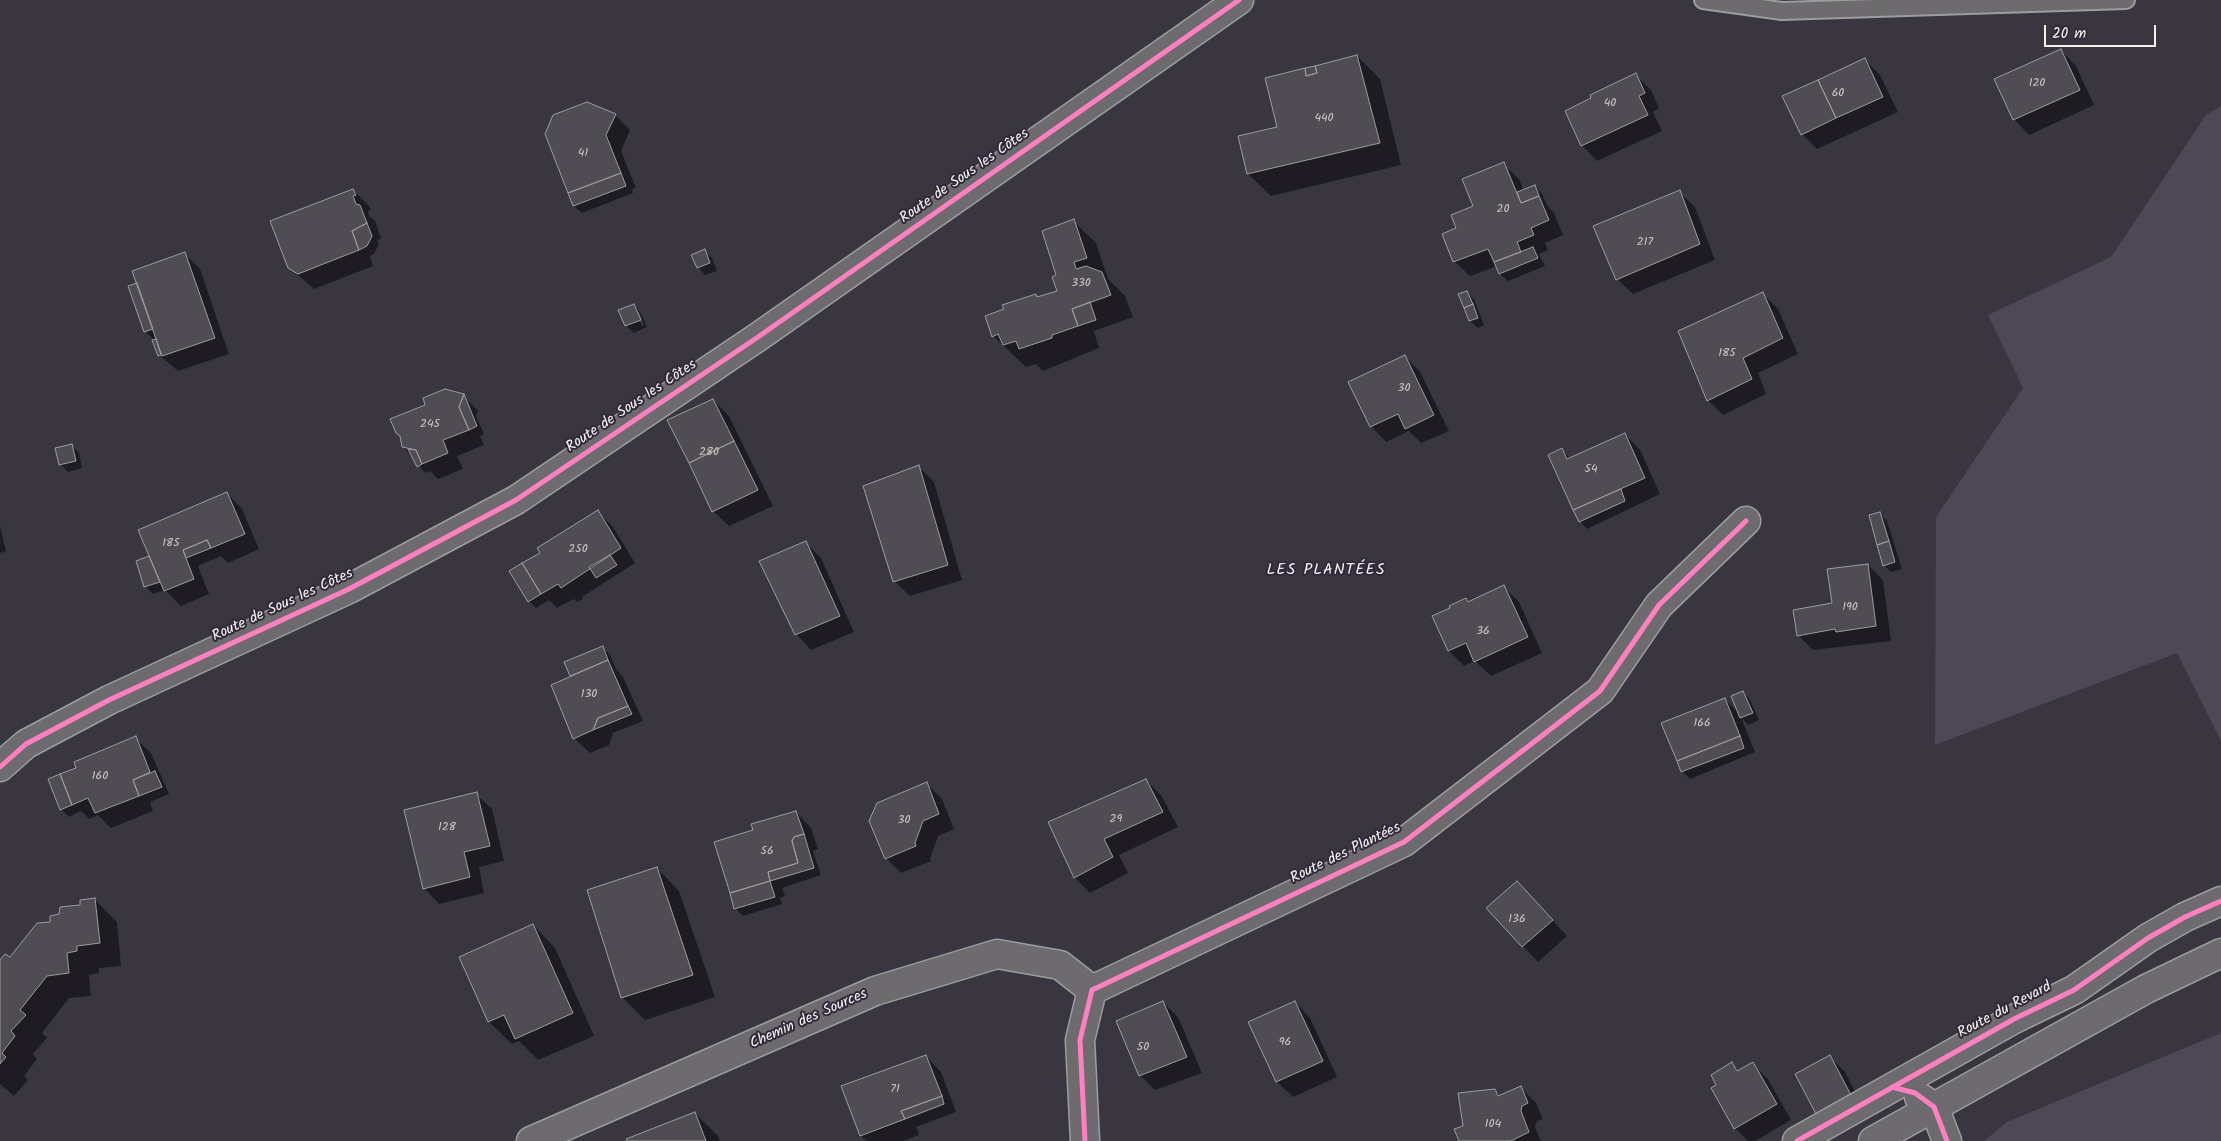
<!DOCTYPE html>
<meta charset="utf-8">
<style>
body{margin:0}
#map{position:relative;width:2221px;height:1141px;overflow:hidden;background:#393640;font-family:Kalam,sans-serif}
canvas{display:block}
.scale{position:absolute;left:2044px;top:25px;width:112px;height:22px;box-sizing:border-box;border:2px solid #f4f1e8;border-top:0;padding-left:6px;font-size:15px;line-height:18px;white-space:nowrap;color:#f4f1e8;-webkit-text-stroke:4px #2f2a3d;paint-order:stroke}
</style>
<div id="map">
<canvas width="2221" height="1141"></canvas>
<div class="scale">20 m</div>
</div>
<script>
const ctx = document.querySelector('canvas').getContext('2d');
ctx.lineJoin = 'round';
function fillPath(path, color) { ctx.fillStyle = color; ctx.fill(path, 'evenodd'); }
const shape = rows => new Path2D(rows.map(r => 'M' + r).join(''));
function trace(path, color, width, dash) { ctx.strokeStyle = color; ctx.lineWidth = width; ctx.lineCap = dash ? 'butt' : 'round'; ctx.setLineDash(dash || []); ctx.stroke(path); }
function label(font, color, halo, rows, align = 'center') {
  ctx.font = font + ' Kalam,sans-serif'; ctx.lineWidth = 4; ctx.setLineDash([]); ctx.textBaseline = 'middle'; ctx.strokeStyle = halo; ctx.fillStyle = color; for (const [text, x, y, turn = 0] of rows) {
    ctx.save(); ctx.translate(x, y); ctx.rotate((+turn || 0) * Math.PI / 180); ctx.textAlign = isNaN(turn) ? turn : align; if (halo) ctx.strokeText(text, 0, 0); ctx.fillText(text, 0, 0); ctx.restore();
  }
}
fillPath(shape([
 [2221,106,2221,741,2177,653,1935,745,1936,517,2023,388,1988,315,2111,257,2206,115],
 [2221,1033,2221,1141,1984,1141,2007,1122]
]), '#4d4856');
fillPath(shape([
 [2061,50,2076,66,2094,105,2029,135,2014,119],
 [1357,56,1380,79,1401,165,1271,196,1248,174,1278,127],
 [1865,60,1880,75,1898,112,1817,149,1802,134],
 [1635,75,1651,90,1659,108,1653,112,1662,131,1597,161,1582,145],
 [615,115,630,130,621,151,636,188,632,190,633,193,582,213,574,206,569,193],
 [1503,164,1519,179,1524,191,1535,186,1542,194,1547,205,1554,213,1563,235,1545,243,1548,250,1539,254,1545,266,1508,281,1500,274,1497,266,1470,276,1454,261,1458,229],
 [353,190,369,206,371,210,368,211,369,216,375,221,381,238,377,241,379,244,374,254,370,256,373,266,314,289,289,267],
 [1679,192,1695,207,1715,260,1633,294,1617,279],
 [1073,221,1096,243,1108,279,1125,296,1133,317,1094,331,1099,348,1043,371,1036,364,1026,367,993,336,1036,295,1038,298,1058,292,1058,276],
 [704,251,712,258,717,271,705,275,698,267],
 [185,254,200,269,229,354,178,371,159,355,155,341,146,332,130,287,138,284],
 [1466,292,1474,299,1484,325,1478,328,1470,321],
 [1763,294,1778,309,1798,354,1758,373,1766,394,1723,415,1708,400],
 [634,305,641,313,647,327,634,333,626,326],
 [636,312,639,312,644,325,642,326],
 [1405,356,1420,372,1449,431,1421,443,1409,431,1386,442,1371,426],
 [463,395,478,411,476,416,484,434,480,436,484,445,457,456,463,469,438,479,430,471,425,473,403,446],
 [713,400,729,416,773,506,729,526,713,511],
 [1625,434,1640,450,1660,494,1587,529,1580,521,1550,456,1562,450,1571,459],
 [72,446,79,453,82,468,68,472,60,464],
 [919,467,934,482,962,580,910,596,894,581],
 [227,493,242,509,259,549,228,563,221,556,198,566,209,594,181,606,165,590,153,594,145,586,149,557,153,561],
 [598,512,613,527,635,563,582,597,583,599,577,602,574,599,557,608,549,600,536,608,529,601,541,553],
 [1879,513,1887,521,1902,569,1891,572,1884,565],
 [0,526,6,551,0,553],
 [806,543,821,558,854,632,811,650,796,634],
 [1868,565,1883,580,1891,641,1813,650,1798,635,1833,604],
 [1504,587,1519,602,1542,653,1491,676,1475,661,1464,666,1449,651,1433,617,1452,609,1466,599,1469,602],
 [602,647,610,655,616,669,623,677,643,721,613,733,609,745,590,753,574,738,571,676],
 [1743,692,1750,700,1759,720,1748,725,1741,717,1755,752,1690,779,1682,771,1725,699,1740,714],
 [135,738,151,753,169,794,150,802,153,811,111,828,98,815,89,819,81,811,69,817,61,809,77,768],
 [1146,780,1161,795,1178,827,1119,855,1128,873,1090,893,1075,878,1049,823],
 [927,784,942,799,954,829,938,836,930,859,931,861,901,873,886,858],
 [476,794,492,809,504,861,479,867,484,893,439,904,424,888],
 [796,812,811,828,818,849,813,851,821,875,782,888,785,896,780,898,782,904,743,916,735,908,754,831],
 [657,868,679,891,715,997,645,1020,622,997],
 [1532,898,1567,936,1538,962,1523,946],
 [95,900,117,922,121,966,99,968,99,973,89,975,91,996,69,998,42,1033,47,1038,33,1054,37,1059,24,1076,28,1080,14,1096,0,1084,0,962,11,958,52,923],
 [533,925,555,948,594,1036,538,1060,519,1041,512,1044,489,1022,461,958],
 [1163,1002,1178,1017,1202,1073,1155,1090,1140,1075],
 [1295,1002,1310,1018,1337,1077,1293,1097,1277,1082,1250,1023],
 [926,1056,941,1072,956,1112,916,1127,919,1135,903,1141,867,1141,861,1136,843,1087],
 [1830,1057,1845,1072,1866,1113,1833,1131],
 [1732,1064,1739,1071,1753,1064,1768,1079,1791,1120,1755,1141,1748,1141,1735,1128,1712,1089,1718,1086],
 [1520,1087,1536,1103,1543,1119,1537,1121,1535,1127,1541,1141,1460,1141,1464,1127,1495,1091,1500,1096],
 [695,1113,718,1136,720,1141,628,1141]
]), '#0007');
const building = shape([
 [2061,49,2080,90,2013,120,1994,79,2061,49],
 [1357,55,1380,143,1247,174,1238,136,1277,127,1265,78,1305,68,1306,76,1317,73,1315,66,1357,55],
 [1865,58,1883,97,1836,118,1818,80,1865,58],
 [1315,66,1317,73,1306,76,1305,68,1315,66],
 [1636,73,1645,93,1639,96,1648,115,1581,146,1565,111,1591,98,1590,95,1636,73],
 [1818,80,1836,118,1801,135,1782,96,1818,80],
 [587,102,616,114,606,135,621,173,568,193,545,134,553,115,587,102],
 [1504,162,1521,203,1539,196,1549,220,1531,228,1534,235,1517,242,1521,252,1494,262,1488,249,1453,262,1442,234,1456,228,1451,215,1473,206,1462,179,1504,162],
 [621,173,626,186,573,206,568,193,621,173],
 [1535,185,1539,196,1521,203,1517,192,1535,185],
 [353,189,356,195,353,196,356,204,360,205,367,223,352,231,359,250,298,274,288,268,270,221,353,189],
 [1680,190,1700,244,1616,280,1593,226,1680,190],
 [1074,219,1087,258,1074,262,1076,269,1086,266,1102,272,1111,295,1072,309,1078,326,1052,335,1052,338,1019,349,1016,341,1003,345,998,334,992,337,985,316,1004,309,1002,305,1036,294,1037,297,1057,291,1052,277,1056,275,1042,231,1074,219],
 [367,223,372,236,367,246,359,250,352,231,367,223],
 [1533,247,1538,258,1499,274,1494,262,1533,247],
 [705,249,710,263,697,268,691,255,705,249],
 [185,252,215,338,162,356,132,271,185,252],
 [137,283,153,329,144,332,128,286,137,283],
 [1467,291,1473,304,1464,308,1458,294,1467,291],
 [1763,292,1783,338,1743,358,1752,379,1707,401,1678,331,1763,292],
 [1090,302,1096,320,1078,326,1072,309,1090,302],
 [634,304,641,320,625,326,618,310,634,304],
 [1473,304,1478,318,1469,321,1464,308,1473,304],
 [156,339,161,355,158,356,152,340,156,339],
 [1405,355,1434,415,1405,429,1398,414,1370,427,1348,382,1405,355],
 [445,389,464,394,459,407,469,430,443,440,448,453,422,464,416,450,402,447,400,436,396,433,390,419,425,405,423,398,445,389],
 [464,394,477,426,469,430,459,407,464,394],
 [713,399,734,441,689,463,667,420,713,399],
 [1625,433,1645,478,1573,510,1548,455,1562,448,1567,459,1625,433],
 [734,441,758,490,712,512,689,463,734,441],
 [72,444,76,461,59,465,55,448,72,444],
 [408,449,416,450,422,464,417,467,408,449],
 [919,465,948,565,893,582,863,486,919,465],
 [1621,489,1625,501,1579,522,1573,510,1621,489],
 [227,492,245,534,211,548,207,540,183,550,194,579,164,591,138,530,227,492],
 [598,510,621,548,561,588,558,584,541,594,522,563,540,553,537,548,598,510],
 [1880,512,1889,541,1877,545,1869,515,1880,512],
 [207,540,211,548,186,558,183,550,207,540],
 [806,541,840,616,795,635,759,561,806,541],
 [1889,541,1895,562,1883,566,1877,545,1889,541],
 [610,555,617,565,596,578,589,567,610,555],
 [149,556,160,582,144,587,136,561,149,556],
 [522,563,541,594,528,602,509,571,522,563],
 [1868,564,1876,626,1836,632,1835,629,1797,636,1793,610,1832,603,1827,569,1868,564],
 [1504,585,1528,637,1474,662,1466,643,1448,651,1432,616,1450,608,1449,606,1466,598,1468,602,1504,585],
 [603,646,608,660,570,676,564,662,603,646],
 [608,660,628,706,598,718,593,730,573,739,551,685,608,660],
 [1743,691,1753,713,1740,718,1731,696,1743,691],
 [1725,698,1740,736,1677,761,1661,723,1725,698],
 [628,706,632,714,593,730,598,718,628,706],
 [136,736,150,772,133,780,139,796,95,813,88,798,72,805,60,774,76,768,74,762,136,736],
 [1740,736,1744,748,1681,772,1677,761,1740,736],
 [155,771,162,787,139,796,133,780,155,771],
 [60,774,72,805,60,810,48,779,60,774],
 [1146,779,1163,812,1104,839,1113,857,1074,878,1048,822,1146,779],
 [927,782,939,814,923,821,915,843,916,846,885,859,869,821,877,803,927,782],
 [477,792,490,846,464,852,470,877,423,889,404,810,477,792],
 [796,811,804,834,794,837,792,841,798,863,768,872,770,881,730,893,714,842,753,830,751,824,796,811],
 [804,834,814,868,770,881,768,872,798,863,792,841,794,837,804,834],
 [657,867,693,975,621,998,587,890,657,867],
 [770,881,775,897,734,909,730,893,770,881],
 [1517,881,1553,920,1522,947,1486,908,1517,881],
 [95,898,100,943,77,946,77,951,67,953,69,973,47,976,20,1010,26,1015,11,1031,15,1036,2,1053,6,1057,0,1064,0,960,5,954,10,957,37,923,50,922,50,916,59,914,60,907,80,905,80,900,95,898],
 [533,924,573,1013,515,1039,504,1015,488,1022,459,957,533,924],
 [1163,1001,1187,1057,1139,1076,1116,1021,1163,1001],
 [1295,1001,1323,1061,1276,1082,1248,1022,1295,1001],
 [926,1055,942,1096,901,1111,905,1119,860,1136,841,1086,926,1055],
 [1830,1055,1852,1097,1817,1116,1795,1074,1830,1055],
 [1732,1062,1737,1071,1753,1062,1777,1104,1734,1129,1711,1088,1716,1085,1711,1075,1732,1062],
 [1521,1086,1528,1103,1522,1106,1521,1111,1529,1132,1511,1141,1459,1141,1454,1129,1463,1126,1458,1093,1495,1089,1498,1096,1521,1086],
 [942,1096,944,1104,905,1119,901,1111,942,1096],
 [695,1112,706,1141,627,1141,626,1139,695,1112]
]);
fillPath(building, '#4f4d53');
trace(building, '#9e9c9f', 1);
const lane = shape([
 [1703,0,1782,11,2126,0]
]);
const street = shape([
 [531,1141,875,991,997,954,1060,965,1092,990],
 [1085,1141,1080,1040,1092,990,1404,842,1600,691,1659,605,1746,521]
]);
const secondary = shape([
 [0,767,26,744,109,700,349,589,516,500,758,337,1239,0],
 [1919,1097,1934,1107,1947,1141],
 [1797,1141,2014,1019,2074,990,2148,938,2185,917,2221,901],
 [1873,1141,2146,989,2221,953]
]);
trace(lane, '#9e9c9f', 20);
trace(street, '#9e9c9f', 31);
trace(secondary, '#9e9c9f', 31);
trace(lane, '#6d6b6d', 16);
trace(street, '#6d6b6d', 28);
trace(secondary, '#6d6b6d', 28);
trace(shape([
 [0,767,26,744,109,700,349,589,516,500,758,337,1239,0],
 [1892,1087,1915,1093,1934,1107,1947,1141],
 [1085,1141,1080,1040,1092,990,1404,842,1600,691,1659,605,1746,521],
 [1797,1141,2014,1019,2074,990,2148,938,2185,917,2221,901]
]), '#ff80c0', 5);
label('12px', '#cbc8c3', null, [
 ["120",2037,84],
 ["60",1838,94],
 ["40",1610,104],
 ["440",1324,119],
 ["41",583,154],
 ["20",1503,210],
 ["217",1645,243],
 ["330",1081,284],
 ["185",1727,354],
 ["30",1404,389],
 ["245",430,425],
 ["280",709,453],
 ["54",1591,470],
 ["185",171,544],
 ["250",578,550],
 ["190",1850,608],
 ["36",1483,632],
 ["130",589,695],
 ["166",1702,724],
 ["160",100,777],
 ["29",1116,820],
 ["30",904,821],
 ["128",447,828],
 ["56",767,852],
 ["136",1517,920],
 ["96",1285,1043],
 ["50",1143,1048],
 ["71",895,1090],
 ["104",1493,1125]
]);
label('15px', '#f4f1e8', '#2f2a3d', [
 ["Route de Sous les Côtes",965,177,-35],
 ["Route de Sous les Côtes",632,407,-34],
 ["Route de Sous les Côtes",283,606,-25],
 ["Route des Plantées",1346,854,-26],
 ["Route du Revard",2005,1011,-28],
 ["Chemin des Sources",809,1020,-24]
]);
ctx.letterSpacing = '1px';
label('16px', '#f4f1e8', '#2f2a3d', [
 ["LES PLANTÉES",1326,571]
]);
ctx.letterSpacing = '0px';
</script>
